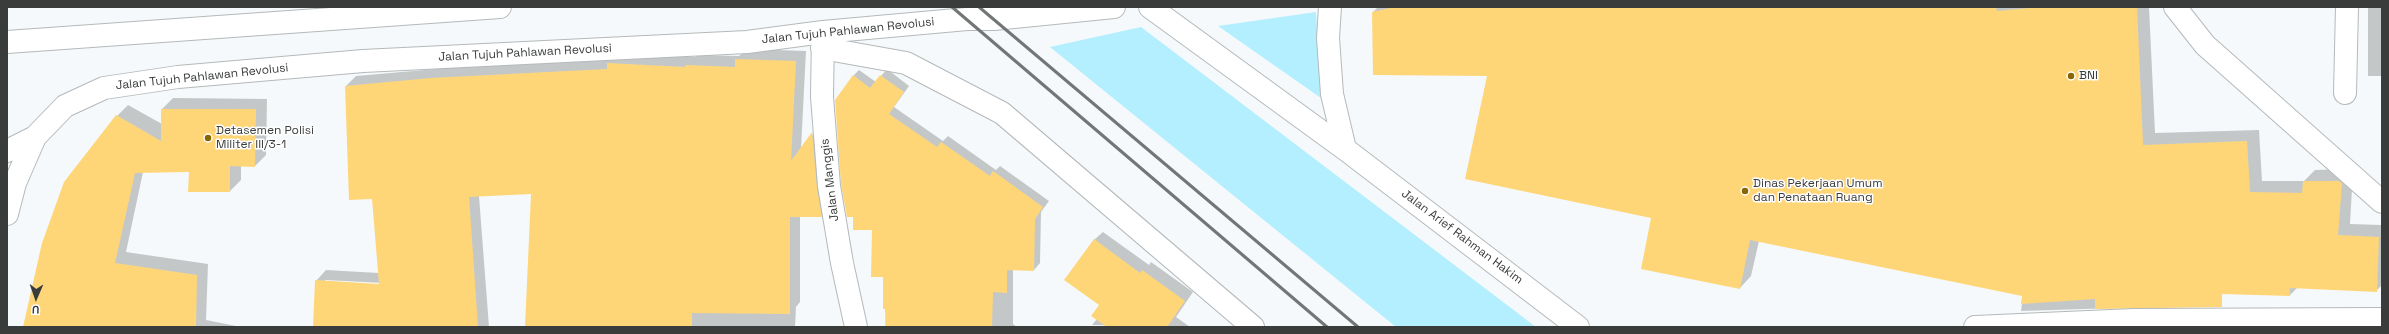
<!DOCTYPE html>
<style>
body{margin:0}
#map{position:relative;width:2389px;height:334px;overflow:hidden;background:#f5f9fb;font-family:"Space Grotesk",sans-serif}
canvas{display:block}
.frame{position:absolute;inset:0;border:8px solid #3a3c3c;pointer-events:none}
.north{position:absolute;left:16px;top:278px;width:40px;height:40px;-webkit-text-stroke:3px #fff;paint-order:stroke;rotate:182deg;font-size:11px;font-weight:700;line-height:16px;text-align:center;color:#3a3c3c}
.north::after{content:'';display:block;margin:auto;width:14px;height:18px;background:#3a3c3c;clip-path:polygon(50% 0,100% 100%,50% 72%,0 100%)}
</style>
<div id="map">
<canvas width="2389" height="334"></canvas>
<div class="frame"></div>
<div class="north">U</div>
</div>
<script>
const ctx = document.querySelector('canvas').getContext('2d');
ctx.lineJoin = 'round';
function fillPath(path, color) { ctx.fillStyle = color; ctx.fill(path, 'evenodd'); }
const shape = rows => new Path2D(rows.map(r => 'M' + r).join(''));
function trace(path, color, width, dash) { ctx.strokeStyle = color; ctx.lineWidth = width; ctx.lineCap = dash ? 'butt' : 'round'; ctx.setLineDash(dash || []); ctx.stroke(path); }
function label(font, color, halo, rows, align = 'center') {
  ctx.font = font + ' "Space Grotesk",sans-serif'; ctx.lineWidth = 3; ctx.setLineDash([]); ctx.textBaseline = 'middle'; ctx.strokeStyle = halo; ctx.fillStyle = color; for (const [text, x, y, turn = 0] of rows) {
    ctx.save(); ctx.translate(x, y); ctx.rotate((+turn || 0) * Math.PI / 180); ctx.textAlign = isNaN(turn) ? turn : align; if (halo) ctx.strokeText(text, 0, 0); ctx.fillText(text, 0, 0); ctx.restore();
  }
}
fillPath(shape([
 [1316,12,1321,98,1218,26],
 [1141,27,1536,327,1396,327,1050,47]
]), '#b3effe');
fillPath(shape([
 [1378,7,2149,7,2155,133,2259,130,2262,181,2304,181,2315,170,2351,169,2353,171,2350,224,2382,225,2382,285,2376,291,2298,287,2290,295,2182,292,2179,306,2021,311,2023,295,1759,241,1751,276,1740,288,1653,217,1488,75,1373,12],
 [2368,7,2382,7,2382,76,2368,76],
 [747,49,806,51,801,149,822,123,832,206,821,216,800,216,800,302,796,307,795,327,526,327,532,193,479,196,489,327,314,327,316,281,326,270,379,273,373,197,346,86,356,76,619,53,695,57,697,55,739,56],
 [325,280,384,283,384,285,325,282],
 [887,69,909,86,894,107,943,141,948,136,996,170,1000,166,1049,201,1041,212,1040,263,1034,270,1013,269,1013,324,1017,327,886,327,884,276,873,230,853,76,859,70,876,82],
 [173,98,267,99,266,155,255,166,241,166,241,180,230,191,190,171,143,172,126,252,208,264,206,320,241,327,27,327,117,116,128,105,162,124,162,109],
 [1103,232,1149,265,1151,262,1193,292,1176,317,1190,327,1092,325,1097,319,1100,305,1094,240]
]), '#0003');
fillPath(shape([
 [1395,7,1996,7,1997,11,2041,7,2137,7,2143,145,2247,141,2250,192,2302,193,2303,181,2339,181,2342,183,2338,235,2379,237,2377,292,2290,288,2290,296,2222,294,2222,307,2095,309,2095,299,2021,304,2022,296,1750,240,1740,289,1641,269,1651,218,1465,179,1487,76,1373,75,1372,12],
 [735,59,796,61,791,161,812,132,817,187,822,217,790,217,790,314,692,313,692,327,525,327,531,194,469,197,478,327,313,327,315,280,379,284,372,199,349,200,345,86,431,78,607,69,607,63,685,67,685,65,735,67],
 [853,75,870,88,880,75,904,92,889,114,937,147,941,142,990,176,993,171,1043,207,1035,219,1034,271,1007,270,1007,293,993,292,992,327,885,327,886,309,883,309,883,277,871,277,872,230,853,230,853,217,847,217,841,184,835,100],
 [161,109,256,109,255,167,230,166,230,192,188,192,189,172,135,173,115,263,197,275,196,327,23,327,42,243,64,182,116,115,161,141],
 [1094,239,1140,273,1142,270,1185,301,1167,327,1107,327,1091,316,1099,305,1064,280]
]), '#fed678');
const street = shape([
 [2175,7,2205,45,2382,202],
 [823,33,822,97,829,186,842,263,856,327],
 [822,48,906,63,1002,113,1253,327],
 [2345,93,2347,7]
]);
const secondary = shape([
 [1150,7,1345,149,1578,327],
 [1330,7,1328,38,1332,94,1345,149],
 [7,42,500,7],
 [7,151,35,137],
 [7,214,15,183,35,137,65,106,104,88,178,77,363,61,747,42,823,32,967,19,994,19,1114,7],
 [1975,327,2134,320,2382,319]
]);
trace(street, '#b5b9ba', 24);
trace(secondary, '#b5b9ba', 24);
trace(street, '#fff', 22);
trace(secondary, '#fff', 22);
trace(shape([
 [952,7,1327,327],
 [979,7,1358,327]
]), '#737677', 3);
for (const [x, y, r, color] of [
 [2071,76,4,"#876702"],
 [208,138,4,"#876702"],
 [1745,191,4,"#876702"]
]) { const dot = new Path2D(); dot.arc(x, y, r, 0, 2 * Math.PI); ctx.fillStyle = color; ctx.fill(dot); trace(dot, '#fff', 1.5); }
label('12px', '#3a3c3c', '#fff', [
 ["Jalan Tujuh Pahlawan Revolusi",848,31,-6],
 ["Jalan Tujuh Pahlawan Revolusi",525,53,-3],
 ["Jalan Tujuh Pahlawan Revolusi",202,77,-6],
 ["Jalan Manggis",830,180,-97],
 ["Jalan Arief Rahman Hakim",1462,237,37]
]);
label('12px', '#3a3c3c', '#fff', [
 ["BNI",2079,76],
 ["Detasemen Polisi",216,131],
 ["Militer III/3-1",216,145],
 ["Dinas Pekerjaan Umum",1753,184],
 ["dan Penataan Ruang",1753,198]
], 'left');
</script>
